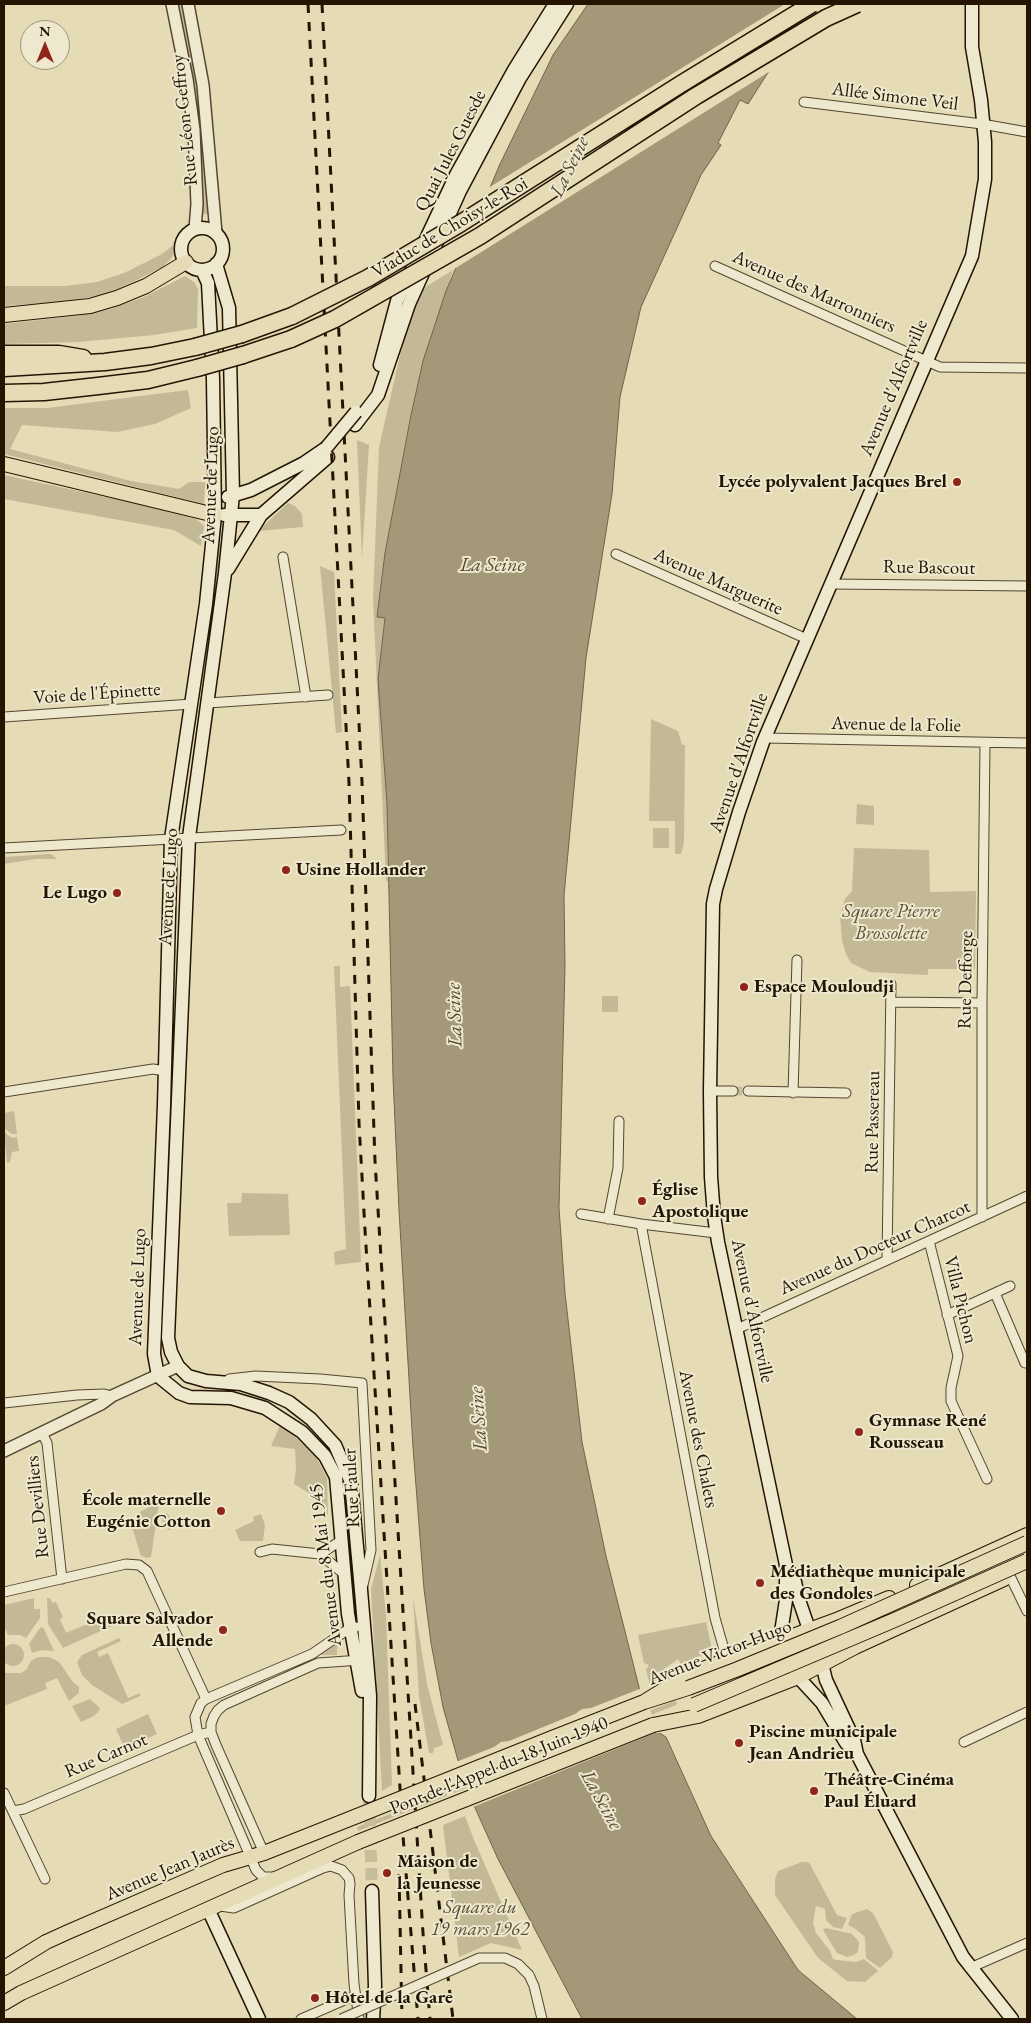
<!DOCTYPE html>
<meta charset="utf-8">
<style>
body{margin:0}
#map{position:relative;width:1031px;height:2023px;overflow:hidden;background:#e5dbb5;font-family:"EB Garamond",serif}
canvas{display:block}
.frame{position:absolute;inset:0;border:5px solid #241503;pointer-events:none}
.north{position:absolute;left:20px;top:20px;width:50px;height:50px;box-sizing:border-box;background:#eee8cf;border:1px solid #9d947d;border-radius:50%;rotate:0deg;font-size:14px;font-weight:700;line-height:20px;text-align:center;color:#241503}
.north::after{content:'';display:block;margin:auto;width:18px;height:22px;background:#8f2418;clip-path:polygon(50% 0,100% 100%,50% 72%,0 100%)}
</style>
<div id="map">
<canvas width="1031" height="2023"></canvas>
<div class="frame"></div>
<div class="north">N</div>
</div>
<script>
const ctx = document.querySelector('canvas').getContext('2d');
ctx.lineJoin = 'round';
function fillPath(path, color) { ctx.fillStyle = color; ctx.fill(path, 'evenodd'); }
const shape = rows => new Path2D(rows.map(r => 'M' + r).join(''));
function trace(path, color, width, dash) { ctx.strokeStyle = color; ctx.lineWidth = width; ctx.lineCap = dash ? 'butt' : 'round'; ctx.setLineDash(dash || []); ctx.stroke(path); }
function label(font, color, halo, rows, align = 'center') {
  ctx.font = font + ' "EB Garamond",serif'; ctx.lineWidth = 4; ctx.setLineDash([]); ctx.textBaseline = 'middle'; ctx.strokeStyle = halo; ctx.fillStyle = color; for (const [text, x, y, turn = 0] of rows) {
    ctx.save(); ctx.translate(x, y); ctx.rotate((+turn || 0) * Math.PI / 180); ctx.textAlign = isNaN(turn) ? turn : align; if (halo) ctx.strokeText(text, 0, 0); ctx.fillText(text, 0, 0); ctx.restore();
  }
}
fillPath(shape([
 [178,4,183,4,200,97,209,214,202,214,198,120],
 [177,237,176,249,171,259,162,267,137,280,103,295,60,302,4,306,4,286,65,286,97,282,124,273,162,254,172,246],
 [453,270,423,361,411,415,385,553,377,617,385,618,378,679,387,804,388,881,386,881,373,599,379,447,414,294],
 [185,276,194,282,198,289,197,328,154,335,78,342,4,344,4,324,74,316,110,309,144,297],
 [188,390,191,408,155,424,117,432,22,425,10,449,131,481,179,489,189,482,205,482,204,504,4,454,4,408,47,408],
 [357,440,369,445,362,559],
 [4,475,138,504,196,519,204,526,201,546,174,530,4,499],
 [288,503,295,506,302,514,303,527,258,531],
 [224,543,202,721,197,721,211,634,219,545],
 [320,566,334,572,342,732,336,733],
 [651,719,678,731,682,745,685,745,684,842,681,854,675,854,675,821,649,821],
 [857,804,874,806,874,825,856,824],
 [653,828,669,828,669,848,653,848],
 [854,848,929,850,930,892,976,891,975,969,928,969,928,975,870,972,851,963,846,954,842,941,840,916,845,899,852,891],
 [51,854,57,859,36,859,4,864,4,857],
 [334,966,340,966,340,987,350,986,361,1262,335,1265,334,1252,346,1249],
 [602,996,618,996,618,1012,602,1012],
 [14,1111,17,1134,12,1134,4,1128,4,1113],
 [4,1132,12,1138,17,1137,19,1151,12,1152,10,1162,7,1163],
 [242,1193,288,1194,290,1235,229,1236,227,1203,241,1203],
 [281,1423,316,1457,327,1478,328,1515,324,1513,317,1498,294,1484,296,1468,295,1449,271,1446],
 [159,1503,151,1557,147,1558,141,1556,131,1524,141,1511],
 [167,1513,174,1523,173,1529,169,1530,162,1521,163,1518,162,1514],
 [261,1514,265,1525,263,1541,240,1541,235,1530,254,1521,253,1517],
 [380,1555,386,1615,392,1785,382,1791,371,1589],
 [413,1597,427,1684,443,1745,434,1748,433,1753,429,1753,419,1696],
 [34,1598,34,1609,40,1609,40,1618,26,1638,20,1635,8,1635,4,1626,4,1605],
 [47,1598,50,1598,52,1603,56,1602,63,1617,60,1619,66,1633,106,1616,108,1619,111,1619,114,1625,63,1648,48,1624],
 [706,1622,711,1645,707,1653,681,1664,678,1659,664,1669,668,1673,650,1685,646,1670,649,1665,644,1663,638,1635],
 [43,1627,54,1651,41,1650,32,1653,29,1644,40,1628],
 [119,1638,121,1641,97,1652,99,1657,108,1653,128,1698,140,1693,140,1696,122,1704,92,1685,82,1675,77,1662,82,1655],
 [337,1643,337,1655,321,1655,321,1652],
 '2 1655a11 11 0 1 1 22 0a11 11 0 1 1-22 0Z',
 [38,1657,49,1657,59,1662,73,1682,79,1687,79,1693,69,1701,57,1678,45,1683,47,1689,4,1706,4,1673,21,1673,26,1670,31,1661],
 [90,1699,99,1707,100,1710,94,1716,81,1722,72,1706],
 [674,1701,677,1702,676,1705,454,1793,453,1789],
 [148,1714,157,1734,125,1749,116,1729],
 [446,1792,447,1796,358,1831,357,1827],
 [465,1816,474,1840,522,1950,491,1943,459,1957,443,1825],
 [802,1862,808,1862,810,1864,837,1915,847,1918,842,1929,833,1927,826,1920,825,1909,816,1906,813,1923,816,1933,830,1951,833,1959,836,1960,856,1962,864,1959,876,1969,878,1971,865,1982,847,1981,818,1958,775,1895,775,1879,778,1871],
 [867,1909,873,1913,893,1952,892,1957,880,1968,866,1958,865,1937,854,1928,848,1925,852,1914],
 [826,1928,852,1934,859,1942,858,1952,854,1955,847,1957,837,1953,823,1930]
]), '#c4b997');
const water = shape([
 [588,4,821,4,776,60,748,104,740,100,718,143,721,145,701,175,641,307,620,397,612,494,586,658,564,896,565,966,559,1208,565,1293,582,1442,606,1556,640,1691,655,1730,666,1737,711,1836,798,1970,857,2019,582,2019,498,1859,476,1810,459,1764,443,1707,431,1643,424,1589,413,1447,399,1210,393,1078,387,804,378,679,385,618,377,617,385,553,411,415,423,361,446,291,500,164,553,55,588,4]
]);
fillPath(water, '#a39878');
trace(water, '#706449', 1);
fillPath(shape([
 [785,4,823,4,772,70,451,271,485,190],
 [642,1688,657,1728,663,1733,655,1733,473,1807,456,1762,494,1747,501,1742,509,1741,575,1714,582,1709,591,1708]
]), '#e5dbb5');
trace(shape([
 [733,1091,748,1091]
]), '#c8bd9a', 9, [9, 4.5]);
trace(shape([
 [369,1796,372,1891]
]), '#c8bd9a', 12, [12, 6]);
const minor = shape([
 [804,102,982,124,1027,132],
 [715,266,940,367,1027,368],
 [616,554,807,639],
 [283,557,306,697],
 [831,584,1027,586],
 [208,703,328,695],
 [4,717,192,704],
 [765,738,1027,743],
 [4,848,341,830],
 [891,1002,982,1003],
 [710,1091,733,1091],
 [748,1091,846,1093],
 [4,1092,153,1069,165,1071],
 [793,1093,797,960],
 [581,1214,641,1224,716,1233],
 [982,1217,982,1003,985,743],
 [608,1219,618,1168,619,1121],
 [641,1224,715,1618,727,1660],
 [929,1241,958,1356,951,1388,951,1401,987,1479],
 [887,1260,891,984],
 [995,1293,1025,1363],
 [947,1315,1010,1286],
 [737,1329,1027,1196],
 [229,1379,256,1376,320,1379,362,1383,371,1550,363,1585],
 [4,1403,77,1395,104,1394,112,1396],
 [42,1433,47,1443,62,1579],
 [260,1552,272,1549,320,1554,344,1574],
 [320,1554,342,1540],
 [1010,1576,1027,1611],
 [4,1592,126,1564,139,1565,147,1571,206,1699],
 [964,1742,1027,1712],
 [4,1793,45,1879],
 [13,1811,24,1809,198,1735,211,1732],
 [264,1853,216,1745,211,1732,211,1724,214,1716,218,1710,224,1705,318,1663,361,1660],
 [276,1877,263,1877,256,1870,198,1735,195,1717,201,1703,206,1699,312,1654,350,1628,356,1627],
 [220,1906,234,1908,323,1868,331,1866,342,1870,349,1878,350,1884,349,1895,354,1984,359,2019],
 [970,1968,1027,1943],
 [529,1975,534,1986,542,2019],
 [301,2019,356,1995]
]);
const tertiary = shape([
 [172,4,187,79,194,130,197,204,195,229],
 [188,4,203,85,216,233],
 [4,1451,101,1404,112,1396,178,1366]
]);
const secondary = shape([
 '181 249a21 21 0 1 1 42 0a21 21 0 1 1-42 0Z',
 [216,264,229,308,233,495,225,573,189,837,168,1338,171,1352,178,1366,188,1376,206,1381,241,1384,269,1393,289,1402,311,1419,335,1445,351,1482,361,1590,370,1696,369,1796],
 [202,270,208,283,213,379,215,515,206,604,171,839,164,1105,154,1354,158,1376,179,1393,190,1397,231,1398,265,1408,302,1432,325,1456,336,1477,348,1614,362,1691],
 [380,365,397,301,456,175,514,70,555,4],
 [355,425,378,395,409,304,460,191,520,78,567,4],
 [228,497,251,490,304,463,326,448],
 [224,515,261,515],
 [228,569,261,515,328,457],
 [787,1567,795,1582,799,1600,812,1638],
 [820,1656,826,1680,854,1740,857,1754,963,1957,1012,2019],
 [857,1754,846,1743,822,1703,798,1677,780,1639,786,1600,786,1565,718,1242,714,1216,711,1177,710,1091,713,904,716,889,739,812,763,742,972,256,985,179,985,142,981,100,972,47,972,4],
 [372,1891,375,1986,373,2019],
 [209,1911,259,2019]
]);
const primary = shape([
 [4,315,90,306,117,298,146,286,186,262],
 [4,464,215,515],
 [917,1585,1027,1535],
 [644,1702,689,1674,839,1619,889,1598],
 [653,1725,698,1716,798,1677,855,1647,1004,1579],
 [552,1738,644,1702,688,1688],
 [4,1968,46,1942,68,1932,223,1865,264,1853,357,1816],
 [4,2003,21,1993,358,1842]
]);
const motorway = shape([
 [242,334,292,316],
 [4,354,59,354,83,358],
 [243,355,291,339],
 [4,368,105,362,151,356,195,347],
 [4,393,44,392,98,386,148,380,197,368]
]);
trace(minor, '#544630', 11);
trace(tertiary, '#544630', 14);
trace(secondary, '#241503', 15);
trace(primary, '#241503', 16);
trace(motorway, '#241503', 19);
trace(minor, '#eee8cf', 9);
trace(tertiary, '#eee8cf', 11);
trace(secondary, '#eee8cf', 12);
trace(primary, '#e5dbb5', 14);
trace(motorway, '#e5dbb5', 16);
trace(shape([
 [308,4,349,783,359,1123,365,1230,403,1836,418,2019],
 [322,4,362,782,375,1161,423,1933,430,2019],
 [415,1704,453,2019],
 [399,1874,402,2019]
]), '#241503', 3, [9, 9]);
const minorBridge = shape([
 [341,2019,479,1958,505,1958,518,1964,529,1975]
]);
const secondaryBridge = shape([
 [326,448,356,412]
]);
const primaryBridge = shape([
 [688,1688,738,1669,840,1627,1027,1543],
 [694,1705,897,1619,1027,1561],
 [357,1816,552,1738],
 [358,1842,653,1725]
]);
const motorwayBridge = shape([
 [292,316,368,278,461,223,681,84,812,4],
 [291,339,335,319,480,236,696,96,826,18,857,4],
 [195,347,242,334],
 [197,368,243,355]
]);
trace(minorBridge, '#544630', 11, []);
trace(secondaryBridge, '#241503', 15, []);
trace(primaryBridge, '#241503', 16, []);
trace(motorwayBridge, '#241503', 19, []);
trace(minorBridge, '#eee8cf', 9);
trace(secondaryBridge, '#eee8cf', 12);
trace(primaryBridge, '#e5dbb5', 14);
trace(motorwayBridge, '#e5dbb5', 16);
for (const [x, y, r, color] of [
 [957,482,5,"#8f2418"],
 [286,870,5,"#8f2418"],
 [117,893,5,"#8f2418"],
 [744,987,5,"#8f2418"],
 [642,1201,5,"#8f2418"],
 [859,1432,5,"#8f2418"],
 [221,1511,5,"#8f2418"],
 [760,1583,5,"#8f2418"],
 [223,1630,5,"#8f2418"],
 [739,1743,5,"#8f2418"],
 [814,1791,5,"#8f2418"],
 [387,1873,5,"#8f2418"],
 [315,1998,5,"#8f2418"]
]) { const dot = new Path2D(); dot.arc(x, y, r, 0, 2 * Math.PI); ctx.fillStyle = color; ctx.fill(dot); trace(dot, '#eee8cf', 2); }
label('19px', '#241503', '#eee8cf', [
 ["Allée Simone Veil",895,97,7],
 ["Rue Léon Geffroy",185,120,-96],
 ["Quai Jules Guesde",451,151,-63],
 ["Viaduc de Choisy-le-Roi",450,228,-31],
 ["Avenue des Marronniers",814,292,24],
 ["Avenue d'Alfortville",894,388,-67],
 ["Avenue de Lugo",211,485,-88],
 ["Rue Bascout",929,568,1],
 ["Avenue Marguerite",718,582,24],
 ["Voie de l'Épinette",97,694,-4],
 ["Avenue de la Folie",896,725,1],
 ["Avenue d'Alfortville",739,763,-71],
 ["Avenue de Lugo",169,887,-87],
 ["Rue Defforge",966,980,-89],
 ["Rue Passereau",873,1122,-89],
 ["Avenue du Docteur Charcot",875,1248,-24],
 ["Avenue de Lugo",138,1287,-88],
 ["Villa Pichon",960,1300,76],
 ["Avenue d'Alfortville",752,1311,78],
 ["Avenue des Chalets",698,1439,79],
 ["Rue Fauler",352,1488,-93],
 ["Rue Devilliers",38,1507,-96],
 ["Avenue du 8 Mai 1945",326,1565,-97],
 ["Avenue Victor Hugo",720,1653,-21],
 ["Rue Carnot",106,1756,-23],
 ["Pont de l'Appel du 18 Juin 1940",499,1766,-22],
 ["Avenue Jean Jaurès",170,1869,-23]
]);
label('bold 19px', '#241503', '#eee8cf', [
 ["Lycée polyvalent Jacques Brel",947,482,"right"],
 ["Usine Hollander",296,870],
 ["Le Lugo",107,893,"right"],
 ["Espace Mouloudji",754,987],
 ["Église",652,1190],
 ["Apostolique",652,1212],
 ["Gymnase René",869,1421],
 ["Rousseau",869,1443],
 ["École maternelle",211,1500,"right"],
 ["Eugénie Cotton",211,1522,"right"],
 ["Médiathèque municipale",770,1572],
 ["des Gondoles",770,1594],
 ["Square Salvador",213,1619,"right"],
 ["Allende",213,1641,"right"],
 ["Piscine municipale",749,1732],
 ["Jean Andrieu",749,1754],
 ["Théâtre-Cinéma",824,1780],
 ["Paul Éluard",824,1802],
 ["Maison de",397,1862],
 ["la Jeunesse",397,1884],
 ["Hôtel de la Gare",325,1998]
], 'left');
label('italic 19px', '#5c4e37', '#eee8cf', [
 ["Square Pierre",891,912],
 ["Brossolette",891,934],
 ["Square du",480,1908],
 ["19 mars 1962",480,1930]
]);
label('italic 20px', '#574932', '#eee8cf', [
 ["La Seine",570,167,-64],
 ["La Seine",492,566],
 ["La Seine",455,1015,-92],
 ["La Seine",479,1419,-94],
 ["La Seine",601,1800,61]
]);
</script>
